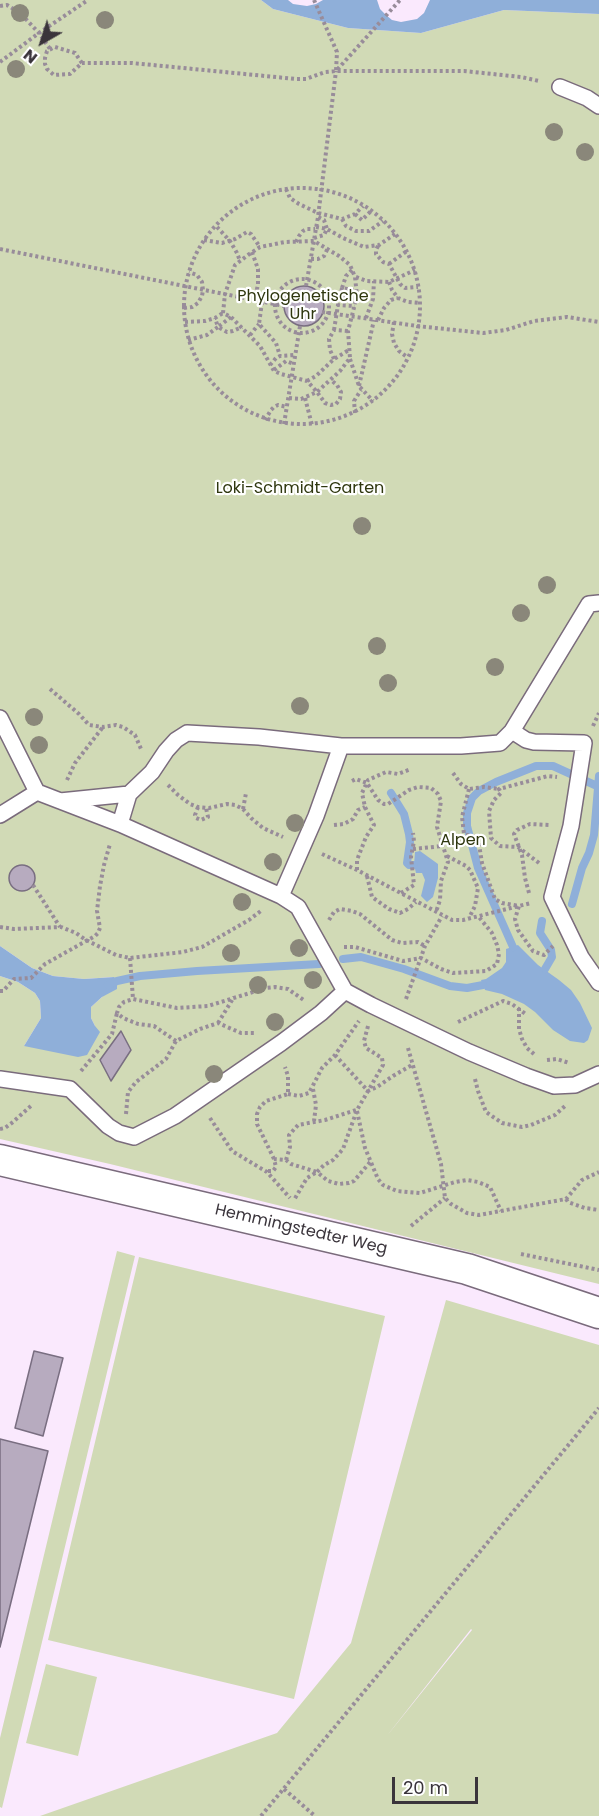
<!DOCTYPE html>
<style>
body{margin:0}
#map{position:relative;width:599px;height:1816px;overflow:hidden;background:#fae9fd;font-family:Poppins,sans-serif}
canvas{display:block}
.north{position:absolute;left:12px;top:12px;width:60px;height:60px;-webkit-text-stroke:4px #fff;paint-order:stroke;rotate:219deg;font-size:16px;font-weight:700;line-height:24px;text-align:center;color:#3a343b}
.north::after{content:'';display:block;margin:auto;width:21px;height:27px;background:#3a343b;clip-path:polygon(50% 0,100% 100%,50% 72%,0 100%)}
.scale{position:absolute;left:392px;top:1777px;width:86px;height:27px;box-sizing:border-box;border:3px solid #3a343b;border-top:0;padding-left:8px;font-size:18px;line-height:21px;white-space:nowrap;color:#3a343b;-webkit-text-stroke:4px #fff;paint-order:stroke}
</style>
<div id="map">
<canvas width="599" height="1816"></canvas>
<div class="north">N</div>
<div class="scale">20 m</div>
</div>
<script>
const ctx = document.querySelector('canvas').getContext('2d');
ctx.lineJoin = 'round';
function fillPath(path, color) { ctx.fillStyle = color; ctx.fill(path, 'evenodd'); }
const shape = rows => new Path2D(rows.map(r => 'M' + r).join(''));
function trace(path, color, width, dash) { ctx.strokeStyle = color; ctx.lineWidth = width; ctx.lineCap = dash ? 'butt' : 'round'; ctx.setLineDash(dash || []); ctx.stroke(path); }
function label(font, color, halo, rows, align = 'center') {
  ctx.font = font + ' Poppins,sans-serif'; ctx.lineWidth = 4.5; ctx.setLineDash([]); ctx.textBaseline = 'middle'; ctx.strokeStyle = halo; ctx.fillStyle = color; for (const [text, x, y, turn = 0] of rows) {
    ctx.save(); ctx.translate(x, y); ctx.rotate((+turn || 0) * Math.PI / 180); ctx.textAlign = isNaN(turn) ? turn : align; if (halo) ctx.strokeText(text, 0, 0); ctx.fillText(text, 0, 0); ctx.restore();
  }
}
fillPath(shape([
 [0,0,261,0,273,9,348,28,421,33,504,10,599,14,599,1284,110,1164,0,1139,0,976,18,982,35,993,40,1001,41,1018,24,1046,95,1026,91,1018,91,1007,102,997,113,977,84,979,53,976,32,968,0,946],
 [117,1251,135,1256,2,1808,0,1807,0,1738],
 [139,1257,385,1316,294,1699,48,1640],
 [446,1300,599,1345,599,1816,40,1816,277,1733,351,1643],
 [471,1629,472,1630,386,1737,415,1700],
 [46,1664,97,1677,78,1756,26,1743]
]), '#d1dab6');
fillPath(shape([
 [261,0,288,0,293,4,307,6,316,4,323,0,377,0,380,9,386,15,392,20,401,22,417,19,424,13,430,0,599,0,599,14,504,10,421,33,348,28,273,9],
 [420,851,438,864,438,878,433,897,427,902,421,896,425,880,422,873,416,873,414,865,415,852],
 [518,945,538,965,559,980,571,990,580,1003,592,1028,588,1040,584,1043,570,1041,553,1030,535,1012,524,1004,502,994,485,990,481,980,486,979,502,968,506,962,506,949],
 [0,946,32,968,53,976,84,979,114,977,117,981,117,989,102,997,91,1007,91,1018,95,1026,100,1032,87,1055,78,1057,24,1046,41,1018,40,1001,35,993,18,982,0,976]
]), '#8fafd9');
trace(shape([
 [391,793,404,814,409,834,410,842,407,863,409,865,414,865],
 [572,904,582,868,589,853,594,835,599,776],
 [542,921,540,933,551,950,552,957,545,969],
 [513,947,478,868,467,826,467,813,472,798,479,791,496,782,536,766,553,766,597,786],
 [343,959,361,957,404,969,450,986,467,988,483,985],
 [108,985,117,981,140,976,197,971,319,964]
]), '#8fafd9', 8);
const building = shape([
 '284 306a20 20 0 1 1 40 0a20 20 0 1 1-40 0Z',
 '9 878a13 13 0 1 1 26 0a13 13 0 1 1-26 0Z',
 [121,1031,131,1050,111,1081,100,1060,121,1031],
 [34,1351,63,1358,43,1436,15,1428,34,1351],
 [0,1439,48,1451,0,1647,0,1439]
]);
fillPath(building, '#b7abbf');
trace(building, '#796e81', 1.5);
const lane = shape([
 [560,87,587,98,599,106],
 [0,718,37,792],
 [512,731,526,740,534,742,584,743,571,826,552,897,581,957,599,983],
 [129,794,152,772,166,751,176,740,187,733,259,737,341,746,461,746,500,743,512,731,589,604,599,603],
 [60,801,129,794,120,824,281,896,298,907,345,991],
 [0,815,37,792,120,824],
 [281,896,316,816,341,746],
 [0,1079,70,1089,108,1126,119,1133,134,1137,175,1116,281,1043,321,1013,345,991,371,1005,469,1052,526,1076,554,1086,575,1085,599,1074]
]);
const street = shape([
 [0,1160,467,1269,599,1313]
]);
trace(lane, '#7a6b7c', 18);
trace(street, '#7a6b7c', 33);
trace(shape([
 [314,0,337,52,336,71,400,0],
 [0,6,7,5,20,13,39,33,50,49],
 [0,62,39,33,88,0],
 [82,63,75,53,55,47,47,51,45,58,45,64,47,69,54,75,70,74,82,63,132,63,296,79,306,79,325,72,336,71,464,71,521,77,539,81],
 '184 306a118 118 0 1 1 236 0a118 118 0 1 1-236 0Z',
 [286,189,290,198,299,204,318,213,342,219,355,214,363,206],
 [355,214,362,220,371,211],
 [342,219,346,226,356,231,369,231,383,221],
 [217,227,230,241,237,253,240,261],
 [316,227,327,229,343,238,364,247,379,245,395,234],
 [314,238,324,235,327,229,324,220,318,217],
 [204,240,222,243,235,239,247,232,251,234,260,247],
 [296,242,299,236,303,231,307,229,315,229],
 [378,246,376,250,376,254,383,262,389,264,400,284,405,288,418,287],
 [0,249,284,306],
 [252,252,258,269,258,284,255,299],
 [311,259,318,259,324,256,328,248],
 [389,264,407,251],
 [352,270,346,276,342,288,357,291],
 [356,277,367,281,389,282,415,270],
 '275 306a27 27 0 1 1 54 0a27 27 0 1 1-54 0Z',
 [389,282,392,290,398,298,408,302,420,303],
 [306,286,318,217,336,71],
 [342,288,340,298,356,299],
 [340,298,338,305,355,306],
 [262,302,259,324,276,343,280,356],
 [184,308,192,307,198,303,202,296,203,290,202,282,197,275,189,272],
 [322,312,417,326,483,333,506,330,534,321,567,317,599,322],
 [231,317,218,327,227,332,233,331,242,327],
 [366,318,373,299,374,281],
 [378,320,384,308,391,300,398,298],
 [185,322,205,321,215,318,223,313],
 [394,322,392,334,394,343,399,351,407,357],
 [334,330,338,305],
 [250,335,259,324],
 [188,340,207,335,218,327,215,318],
 [334,359,330,350,329,339,334,330,348,331],
 [350,359,359,386,373,401],
 [270,365,276,358,280,356,295,355],
 [274,370,286,361,294,364],
 [307,381,316,376,334,359,349,350],
 [359,386,374,320],
 [289,398,301,399,317,392,340,371,350,358,348,331,357,296,355,277,350,265,339,256,314,241,285,242,260,247,248,255,235,265,225,294,223,313,231,317,260,346,274,371,281,374,307,381,317,392,325,403,331,405,336,404,340,399,341,392,337,385,331,380],
 [305,398,312,425],
 [355,413,354,401,361,390],
 [265,420,271,410,274,407,278,405,287,407],
 [284,424,300,326],
 [50,689,79,714,89,725,103,727,116,725,123,727,135,735,141,749],
 [593,726,599,713],
 [453,773,461,784,469,789,484,787,499,789],
 [67,780,75,763,103,727],
 [352,781,356,779,367,783,378,800,384,804,388,804,409,790,418,787,431,788,438,794,441,801,437,827,448,862,441,881,440,900,436,912],
 [168,785,178,795,190,804,198,807,209,808,227,804,235,805,243,809,251,818,263,828,283,837],
 [469,789,462,817,464,834,478,838,482,863,495,899,502,903,519,906,515,919,518,930,533,951,544,955,553,946],
 [198,807,195,815,196,818,201,820,208,817,206,808],
 [243,809,246,793],
 [334,825,344,824,353,819,358,810,365,807],
 [413,849,443,846],
 [322,854,357,870,452,920,463,920,531,903],
 [447,856,466,866,470,870,478,888,475,906,469,918],
 [539,863,518,847,500,846,491,838,489,811,494,800,501,793,499,789,548,776,557,777],
 [357,870,357,860,366,837,374,825,365,807,362,793,368,780,386,772,398,774,411,769],
 [367,876,372,897,389,909,400,913,408,909,416,902],
 [33,885,60,927],
 [401,893,414,885,411,857,414,841,413,833],
 [529,893,525,878,522,855,514,834,517,830,530,824,549,825],
 [329,920,334,912,340,909,352,911,360,914,392,940,402,943,418,942,425,946],
 [0,927,14,929,61,927,76,933,86,940,116,955,130,958,183,952,202,947,249,920,262,910],
 [344,947,355,947,403,961,421,958,441,969,453,973,486,971,497,964,499,954,497,945,492,933,478,916],
 [130,958,133,999],
 [0,991,3,991,14,979,31,978,45,964,95,936,98,933,100,928,97,911,100,886,104,865,110,844],
 [406,999,425,946,442,916],
 [519,1008,519,1029,522,1039,527,1048,535,1055],
 [458,1022,503,1001,512,1004,527,1015],
 [218,1023,234,997],
 [368,1026,364,1041,366,1048,382,1058,383,1065,357,1110,343,1149,333,1160,324,1165,317,1172,328,1181,339,1184,349,1183,354,1181,371,1161],
 [176,1041,154,1026,138,1024,123,1018,117,1013,119,1007,124,1002,133,999,177,1008,208,1006,266,988,275,987,288,989,305,1001],
 [408,1048,441,1164,445,1198,451,1204,467,1213,479,1215,566,1199,582,1180,599,1172],
 [335,1055,368,1091,377,1087,393,1076,412,1065],
 [547,1060,557,1059,569,1063],
 [81,1071,112,1034,117,1013],
 [475,1079,478,1091,486,1112,502,1123,522,1127,531,1125,555,1115,565,1106],
 [313,1089,316,1105,314,1121],
 [288,1094,299,1096,309,1093,322,1068,335,1055,359,1021],
 [357,1111,365,1148,378,1179,383,1185,397,1191,420,1193,455,1182,467,1180,478,1182,490,1187,501,1211],
 [126,1114,128,1092,136,1082,166,1059,176,1041,200,1029,218,1023,241,1033,256,1033],
 [210,1118,232,1151,267,1172,290,1198],
 [0,1129,5,1128,13,1122,32,1105],
 [274,1159,257,1124,257,1114,260,1107,266,1101,288,1094,288,1076,285,1067],
 [286,1160,290,1147,289,1135,298,1125,325,1120,356,1110],
 [268,1171,273,1171,276,1167,274,1159,286,1160,291,1164,317,1172,307,1178,294,1200],
 [566,1199,568,1202,585,1208,599,1210],
 [411,1226,445,1198],
 [521,1254,599,1270],
 [284,1789,315,1816],
 [261,1816,599,1408]
]), '#988c9a', 4, [3, 3]);
trace(lane, '#fff', 15);
trace(street, '#fff', 30);
ctx.fillStyle = '#8a877a';
for (const [x, y] of [
 [20,13],
 [105,20],
 [16,69],
 [554,132],
 [585,152],
 [362,526],
 [547,585],
 [521,613],
 [377,646],
 [495,667],
 [388,683],
 [300,706],
 [34,717],
 [39,745],
 [295,823],
 [273,862],
 [242,902],
 [299,948],
 [231,953],
 [313,980],
 [258,985],
 [275,1022],
 [214,1074]
]) { ctx.beginPath(); ctx.arc(x, y, 9, 0, 2 * Math.PI); ctx.fill(); }
label('16px', '#2f370f', '#fff', [
 ["Phylogenetische",303,297],
 ["Uhr",303,315],
 ["Loki-Schmidt-Garten",300,489],
 ["Alpen",463,841]
]);
label('16px', '#3a343b', '#fff', [
 ["Hemmingstedter Weg",301,1230,13]
]);
</script>
